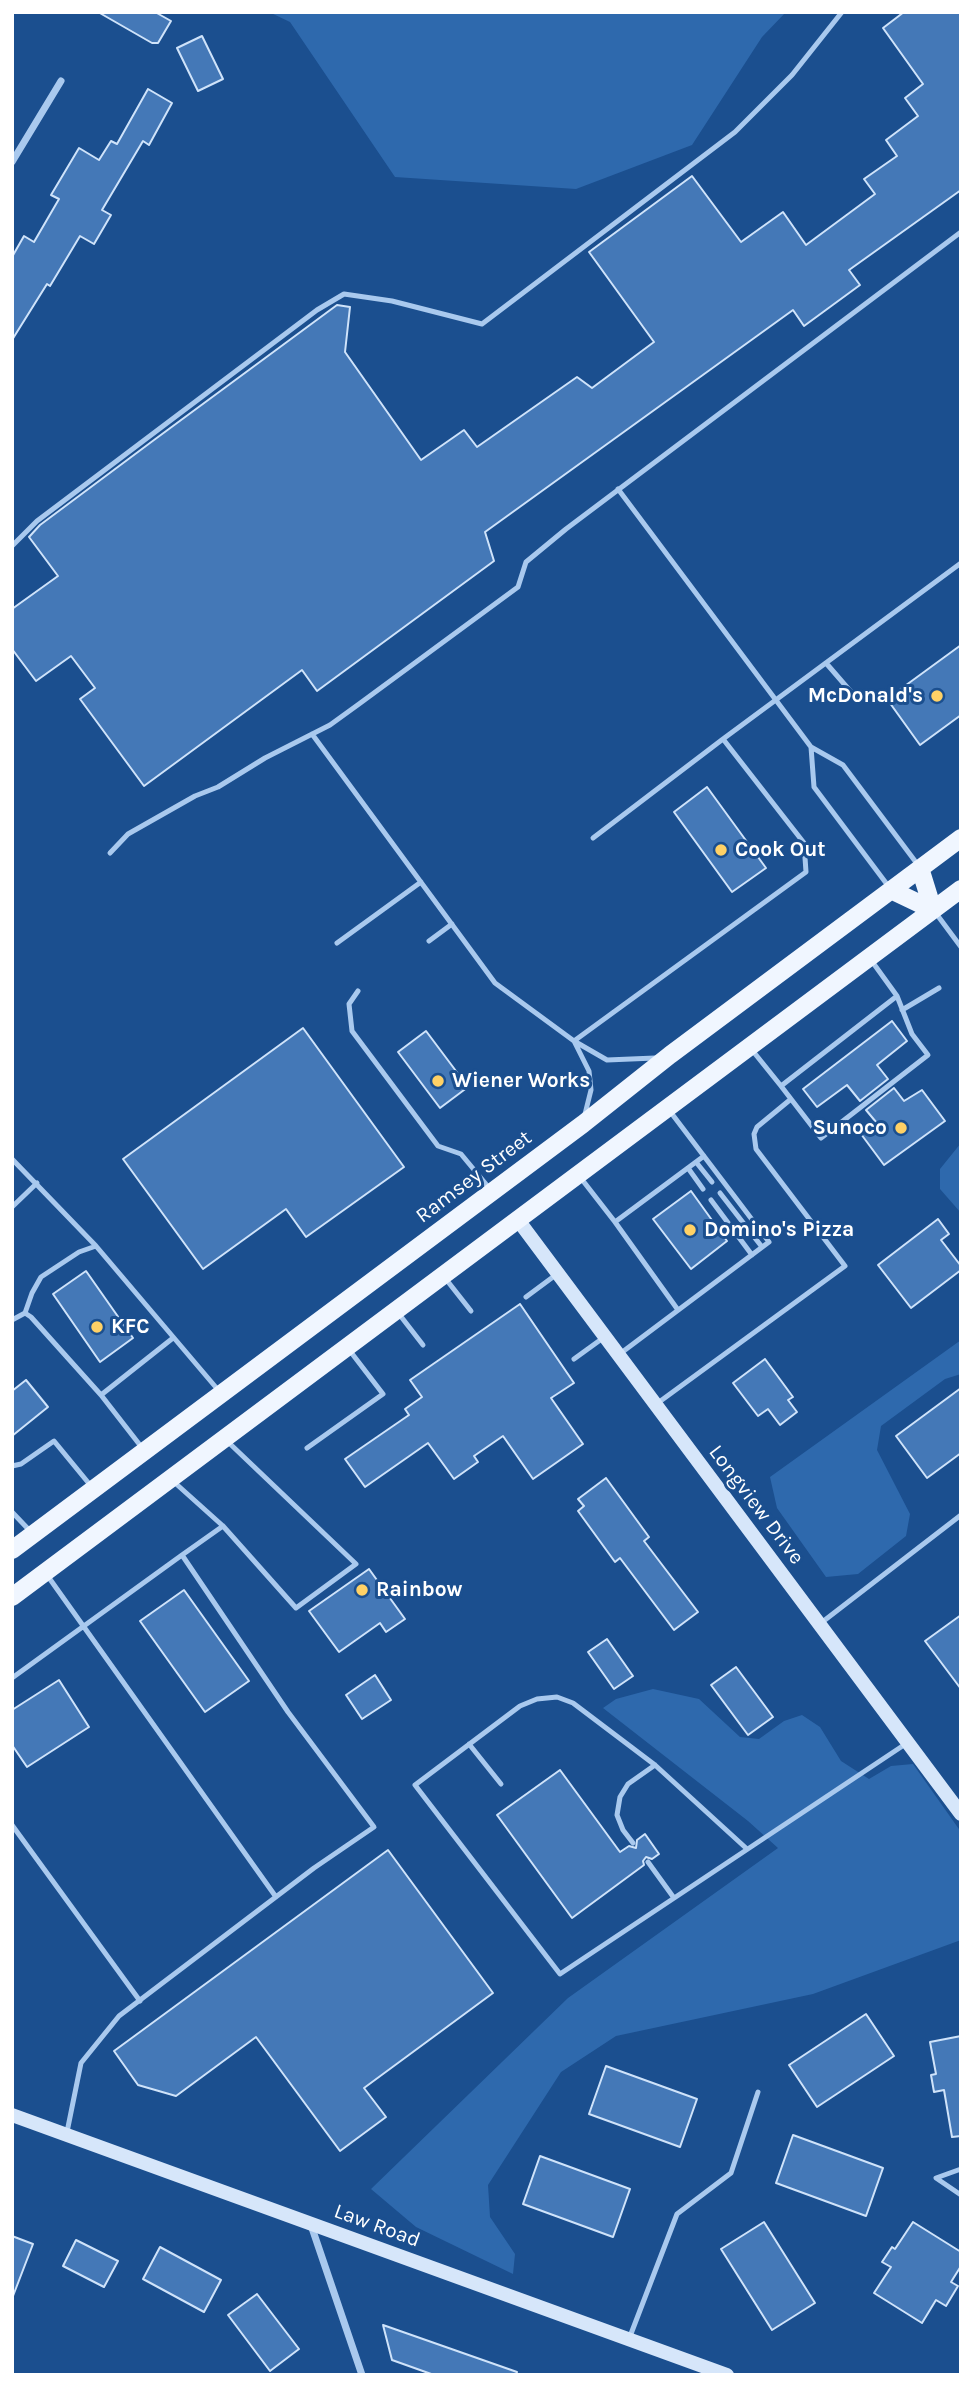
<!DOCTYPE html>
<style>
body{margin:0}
#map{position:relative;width:973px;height:2387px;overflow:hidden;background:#1b4f8f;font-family:Karla,sans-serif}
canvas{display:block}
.frame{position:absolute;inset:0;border:14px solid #fff;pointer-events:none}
</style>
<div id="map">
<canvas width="973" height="2387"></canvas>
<div class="frame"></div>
</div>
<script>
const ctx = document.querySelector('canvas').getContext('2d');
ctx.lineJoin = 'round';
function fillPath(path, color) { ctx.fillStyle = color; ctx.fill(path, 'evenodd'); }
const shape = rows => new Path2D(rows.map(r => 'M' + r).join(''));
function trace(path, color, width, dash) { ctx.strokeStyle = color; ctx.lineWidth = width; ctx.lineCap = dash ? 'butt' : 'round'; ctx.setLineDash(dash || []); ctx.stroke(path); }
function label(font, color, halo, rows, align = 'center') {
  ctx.font = font + ' Karla,sans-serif'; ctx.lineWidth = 6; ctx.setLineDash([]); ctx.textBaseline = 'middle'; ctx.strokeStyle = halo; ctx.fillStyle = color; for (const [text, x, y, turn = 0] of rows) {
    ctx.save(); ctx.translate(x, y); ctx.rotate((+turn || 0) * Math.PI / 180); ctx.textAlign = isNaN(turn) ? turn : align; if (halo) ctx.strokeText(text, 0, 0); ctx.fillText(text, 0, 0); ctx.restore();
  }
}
fillPath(shape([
 [269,12,786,12,762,37,692,145,576,189,395,177,290,22],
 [961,1143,961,1213,940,1189,940,1169],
 [961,1340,961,1374,945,1379,881,1426,877,1450,910,1514,906,1536,858,1574,826,1577,777,1508,770,1477],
 [653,1689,699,1699,740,1737,759,1739,784,1721,802,1715,820,1727,841,1761,869,1779,891,1766,913,1764,961,1832,961,1940,813,1994,616,2036,561,2072,488,2185,490,2217,515,2254,513,2274,416,2227,371,2189,568,1998,778,1848,748,1821,603,1708,616,1699]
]), '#2e69ad');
const building = shape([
 [98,12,155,12,171,21,158,43,152,43,98,12],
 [904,12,961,12,961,190,849,270,860,285,804,326,793,310,485,532,494,561,317,691,302,670,144,786,80,699,95,688,71,656,36,681,12,649,12,609,58,576,29,537,40,525,154,440,337,305,350,307,345,352,421,460,464,430,477,447,577,377,592,388,654,342,589,252,692,176,741,242,783,212,806,245,875,194,864,179,897,156,886,140,918,116,905,98,923,84,883,28,904,12],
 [202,36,223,79,198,91,177,48,202,36],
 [148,89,172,103,149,145,143,141,102,210,111,215,94,244,80,236,50,286,47,284,12,340,12,257,24,236,34,242,59,199,51,195,79,148,99,160,111,141,117,144,148,89],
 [961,645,961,715,920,745,887,699,961,645],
 [707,787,766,868,732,892,674,812,707,787],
 [892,1021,907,1041,877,1065,888,1079,860,1101,847,1085,817,1107,803,1089,892,1021],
 [303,1028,404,1167,306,1237,286,1209,203,1269,123,1159,303,1028],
 [426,1031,468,1087,440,1108,398,1052,426,1031],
 [894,1088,904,1101,922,1090,945,1121,884,1165,861,1134,876,1122,866,1110,894,1088],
 [691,1191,727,1241,691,1269,653,1219,691,1191],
 [938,1219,949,1234,941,1240,961,1266,961,1270,911,1308,878,1265,938,1219],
 [86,1271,133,1338,100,1362,53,1294,86,1271],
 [520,1304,574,1383,551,1398,583,1444,533,1479,503,1436,474,1456,478,1462,454,1479,428,1443,365,1487,345,1459,409,1415,405,1409,422,1397,410,1380,520,1304],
 [765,1359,793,1397,788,1400,797,1412,780,1425,768,1409,758,1416,733,1383,765,1359],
 [26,1380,48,1407,12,1436,12,1391,26,1380],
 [961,1388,961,1453,927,1478,896,1436,961,1388],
 [606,1478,649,1537,644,1541,698,1612,674,1630,620,1558,615,1562,578,1511,584,1506,578,1499,606,1478],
 [369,1569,405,1619,386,1632,380,1623,339,1652,309,1611,369,1569],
 [184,1590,249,1681,205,1712,140,1621,184,1590],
 [961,1615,961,1689,925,1641,961,1615],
 [607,1639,633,1676,614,1689,588,1652,607,1639],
 [736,1667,773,1717,748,1735,711,1685,736,1667],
 [375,1675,391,1700,362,1719,346,1695,375,1675],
 [59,1680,89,1727,27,1767,12,1745,12,1710,59,1680],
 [560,1770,620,1852,629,1846,636,1848,637,1840,645,1834,659,1854,652,1859,646,1857,643,1861,644,1865,572,1918,497,1815,560,1770],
 [388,1850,493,1993,364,2088,386,2117,340,2151,256,2037,176,2096,138,2085,114,2051,388,1850],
 [866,2014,894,2056,817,2107,789,2065,866,2014],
 [961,2036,961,2136,952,2137,944,2090,934,2092,931,2075,936,2074,930,2042,961,2036],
 [606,2066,697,2099,680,2147,589,2114,606,2066],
 [793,2135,883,2168,866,2216,776,2183,793,2135],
 [540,2156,630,2189,613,2237,523,2204,540,2156],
 [764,2222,815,2303,772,2330,721,2249,764,2222],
 [913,2222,961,2252,961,2266,951,2282,958,2286,946,2306,936,2300,922,2323,874,2293,891,2267,882,2262,892,2247,895,2249,913,2222],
 [12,2236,33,2244,13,2296,12,2295,12,2236],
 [76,2240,118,2261,104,2287,63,2266,76,2240],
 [160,2247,221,2280,204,2312,143,2279,160,2247],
 [257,2294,299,2349,270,2371,228,2315,257,2294],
 [383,2325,517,2372,516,2375,434,2375,392,2360,383,2325]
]);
fillPath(building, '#4478b7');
trace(building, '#cfe3fa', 2);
trace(shape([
 [618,489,811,747,843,765,918,865],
 [12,546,37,521,317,310,344,294,392,301,482,324,735,132,792,75,842,12],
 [826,663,858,700],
 [312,734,495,983,574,1041,607,1060,655,1058],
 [811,747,814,787,889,887],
 [593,838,723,739],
 [110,853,128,834,195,796,218,787,265,758,330,725,359,704,518,587,526,562,566,529,961,232],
 [935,912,961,947],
 [429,941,452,924],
 [337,943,421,882],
 [871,960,897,996,912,1034,928,1055,821,1138,781,1086,897,996],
 [358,991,349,1004,352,1031,438,1146,461,1154,490,1189],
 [902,1010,939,988],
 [574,1041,806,872,804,843,723,739,961,563],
 [574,1041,589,1071,591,1090,585,1114],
 [752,1050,781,1086],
 [12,1159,96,1246,219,1391],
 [696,1162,712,1182],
 [688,1168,703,1189],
 [580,1177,615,1222],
 [720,1193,762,1247],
 [711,1200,752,1255],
 [12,1207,37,1183],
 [445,1278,471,1311],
 [526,1297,557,1274],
 [678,1310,615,1222,704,1156],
 [25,1313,32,1293,41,1277,79,1252,96,1246],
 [399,1314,423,1345],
 [12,1320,25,1313,31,1317,101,1395,143,1449],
 [621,1353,769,1242,669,1110],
 [574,1359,603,1338],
 [101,1395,173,1338],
 [655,1405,845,1266,756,1149,754,1134,757,1127,791,1099],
 [307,1448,383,1394,350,1351],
 [12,1466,21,1464,54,1441,91,1486],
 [174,1482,223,1526,296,1608,356,1564,227,1441],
 [12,1512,31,1532],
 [182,1555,223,1526],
 [47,1575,276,1897],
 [821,1623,961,1515],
 [12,1678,182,1555,288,1712,374,1827,314,1868,119,2016,81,2063,67,2132],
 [469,1744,501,1784],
 [12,1825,140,2001],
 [633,1843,623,1830,617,1815,620,1797,628,1784,655,1765],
 [747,1849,655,1765,573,1703,557,1697,537,1699,520,1706,415,1785,560,1974,907,1743],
 [648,1862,674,1898],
 [961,2169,936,2178,961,2195],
 [629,2339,677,2214,731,2173,758,2092]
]), '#a9c9ee', 5);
trace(shape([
 [12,162,61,81],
 [311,2225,362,2375]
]), '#a9c9ee', 7);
trace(shape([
 [518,1220,961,1814],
 [12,2115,727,2375]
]), '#d6e6fa', 14);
trace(shape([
 [920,868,933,910],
 [891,890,933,910],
 [12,1550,583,1124,670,1055,961,838],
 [12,1597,961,889]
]), '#f0f6ff', 18);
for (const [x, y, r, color] of [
 [937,696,7,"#ffd166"],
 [721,850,7,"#ffd166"],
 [438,1081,7,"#ffd166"],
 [901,1128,7,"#ffd166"],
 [690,1230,7,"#ffd166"],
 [97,1327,7,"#ffd166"],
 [362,1590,7,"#ffd166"]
]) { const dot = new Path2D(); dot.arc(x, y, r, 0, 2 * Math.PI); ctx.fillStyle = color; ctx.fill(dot); trace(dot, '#1b4f8f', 2.5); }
label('bold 21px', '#fff', '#1b4f8f', [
 ["McDonald's",923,696,"right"],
 ["Cook Out",735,850],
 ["Wiener Works",452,1081],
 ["Sunoco",887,1128,"right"],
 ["Domino's Pizza",704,1230],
 ["KFC",111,1327],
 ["Rainbow",376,1590]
], 'left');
label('21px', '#fff', '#1b4f8f', [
 ["Ramsey Street",474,1177,-37],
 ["Longview Drive",756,1505,53],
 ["Law Road",377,2226,20]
]);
</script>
